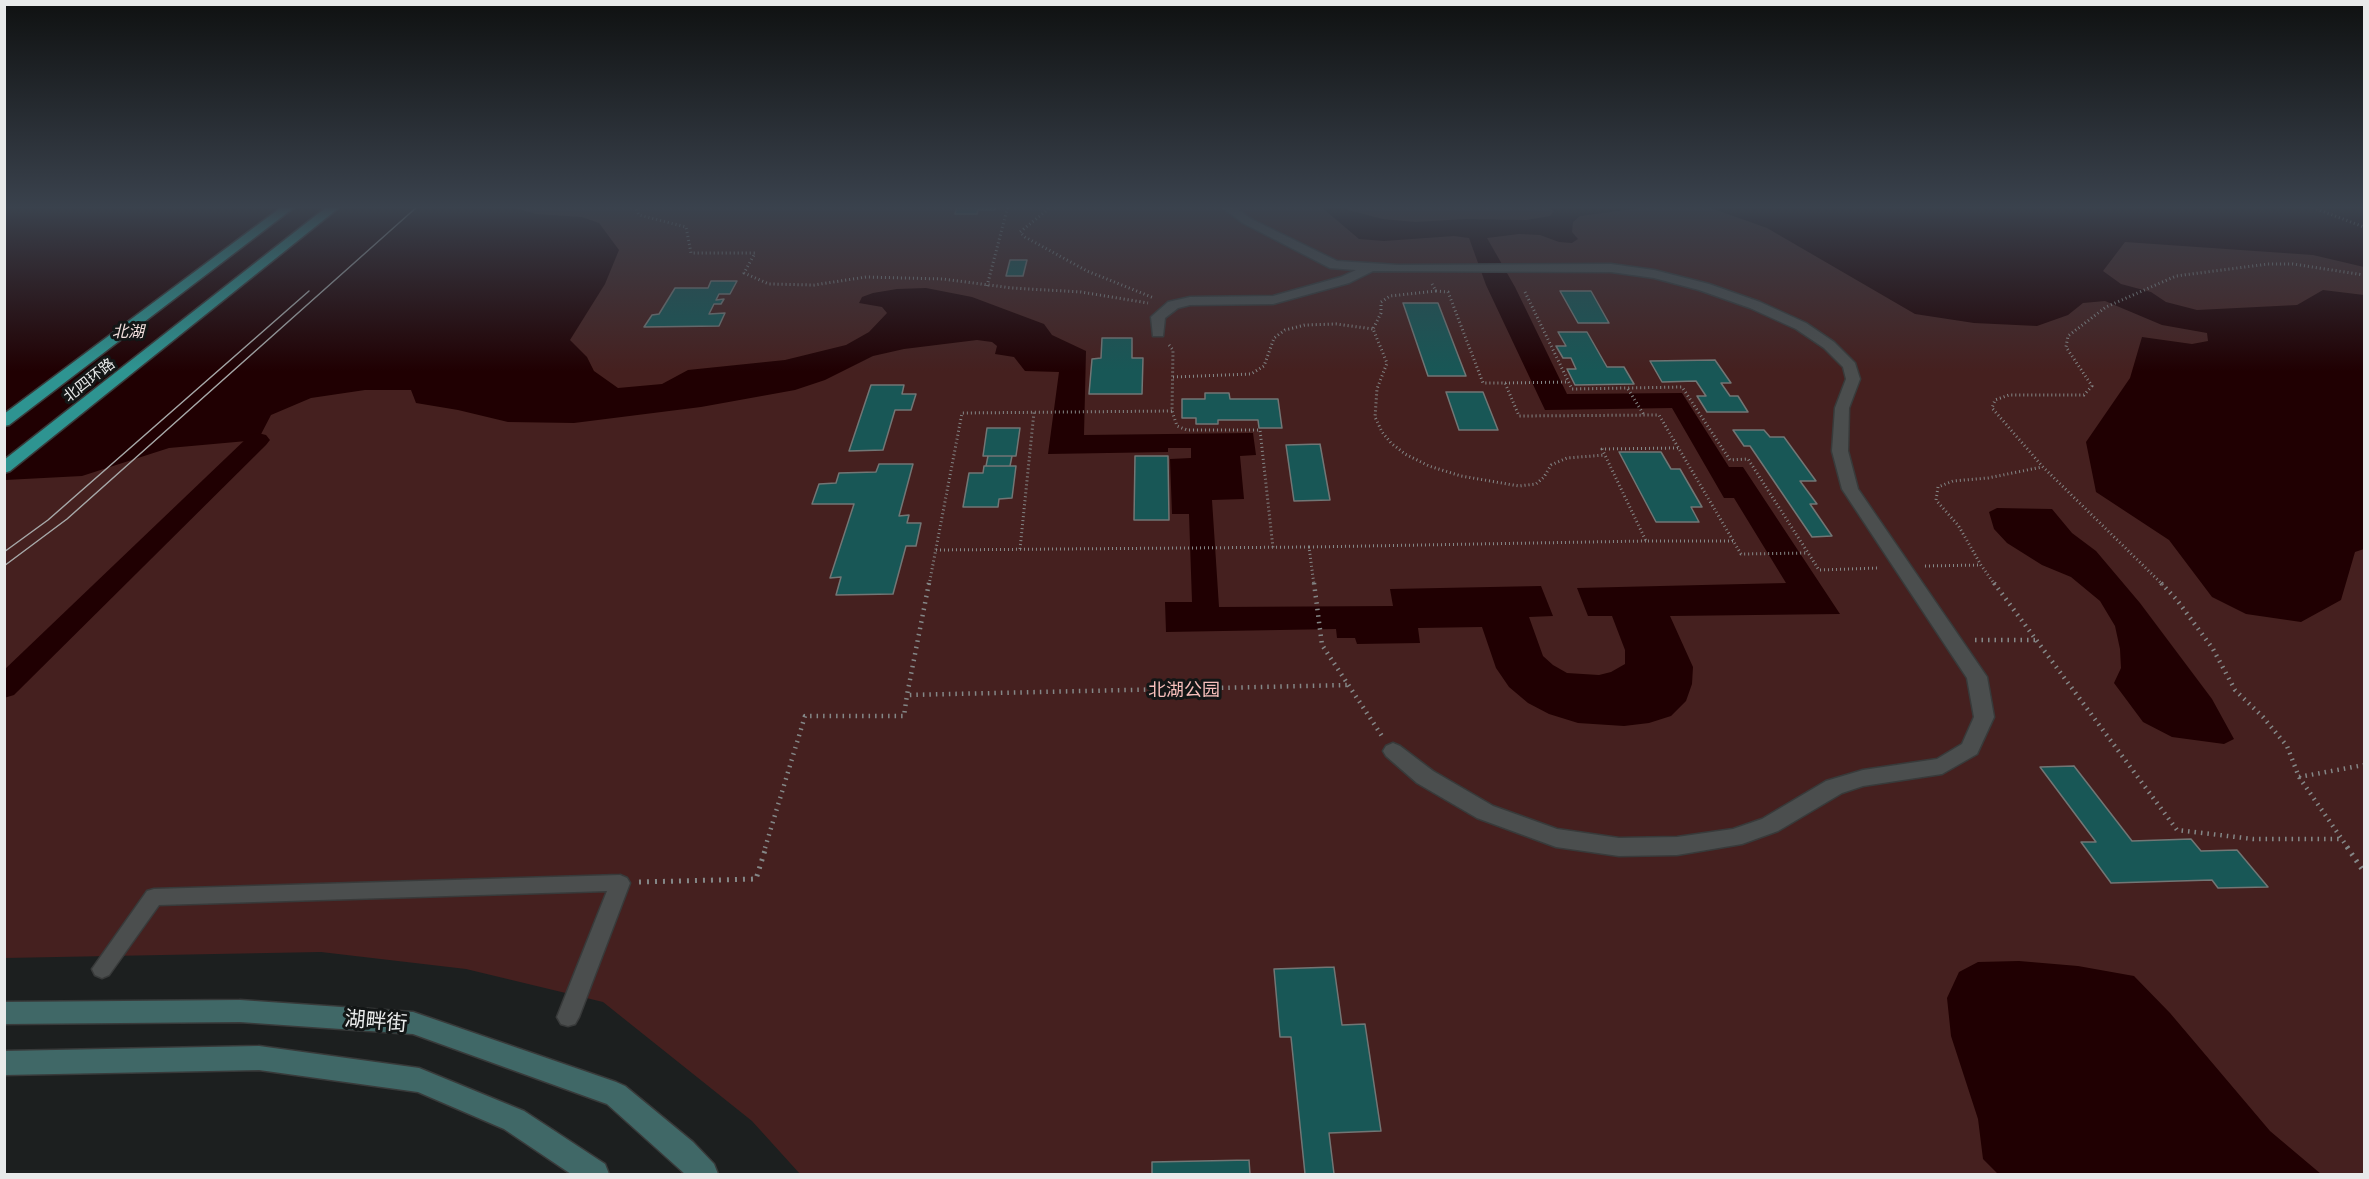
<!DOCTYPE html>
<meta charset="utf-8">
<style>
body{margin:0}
#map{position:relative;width:2369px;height:1179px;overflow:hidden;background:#1c1f1f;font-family:Barlow,sans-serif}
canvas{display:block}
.frame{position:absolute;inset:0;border:6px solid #e8eaea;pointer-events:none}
</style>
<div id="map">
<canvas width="2369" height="1179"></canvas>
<div class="frame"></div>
</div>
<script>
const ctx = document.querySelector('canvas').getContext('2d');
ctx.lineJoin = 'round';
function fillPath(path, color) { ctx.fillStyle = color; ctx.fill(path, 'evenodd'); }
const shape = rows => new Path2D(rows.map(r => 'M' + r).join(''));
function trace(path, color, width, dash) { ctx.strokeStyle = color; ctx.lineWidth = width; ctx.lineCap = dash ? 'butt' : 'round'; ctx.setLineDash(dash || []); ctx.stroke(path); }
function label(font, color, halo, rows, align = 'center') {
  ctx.font = font + ' Barlow,"Noto Sans SC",sans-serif'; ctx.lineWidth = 6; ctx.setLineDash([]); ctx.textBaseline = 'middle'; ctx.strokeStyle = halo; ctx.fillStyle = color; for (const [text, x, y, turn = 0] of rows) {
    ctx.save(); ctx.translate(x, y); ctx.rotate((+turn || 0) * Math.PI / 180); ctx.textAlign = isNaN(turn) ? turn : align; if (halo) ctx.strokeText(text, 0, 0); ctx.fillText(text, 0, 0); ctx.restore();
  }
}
fillPath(shape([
 [5,206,2364,206,2364,1174,800,1174,752,1121,603,1002,466,969,321,952,5,958]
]), '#45201f');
fillPath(shape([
 [4,206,508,206,536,214,582,217,599,223,619,250,605,284,570,340,587,357,594,371,618,388,662,384,688,370,785,360,846,345,869,332,887,313,882,307,859,303,862,297,873,293,897,289,926,288,972,297,1044,324,1052,335,1086,351,1084,435,1253,433,1256,455,1240,456,1244,499,1212,500,1219,607,1393,606,1390,589,1541,586,1553,616,1529,617,1543,656,1553,665,1567,673,1599,675,1611,672,1625,664,1625,650,1612,616,1588,616,1577,588,1786,583,1734,498,1724,498,1672,408,1545,410,1486,285,1469,238,1454,236,1384,241,1359,239,1320,206,1345,206,1348,210,1383,219,1415,222,1466,219,1526,220,1550,216,1554,211,1544,206,1656,206,1580,216,1573,222,1572,232,1578,239,1572,243,1559,242,1540,235,1519,234,1487,238,1515,287,1567,394,1682,393,1729,467,1743,467,1840,614,1670,616,1693,667,1692,684,1686,701,1671,716,1649,723,1624,726,1578,723,1549,714,1528,703,1509,687,1496,668,1482,627,1418,628,1420,643,1357,644,1355,638,1337,638,1336,629,1166,632,1165,602,1192,602,1189,514,1172,514,1170,459,1191,458,1191,448,1168,448,1168,452,1048,454,1059,372,1025,371,1014,357,995,354,997,346,992,342,977,340,904,349,873,356,825,380,795,390,701,407,574,423,508,422,458,410,416,403,411,390,365,390,311,398,271,415,258,440,169,448,82,476,5,480],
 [1705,206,2364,206,2364,267,2313,255,2125,242,2103,271,2121,284,2151,292,2166,302,2197,310,2297,305,2323,290,2364,295,2364,549,2355,552,2341,600,2301,622,2246,614,2212,597,2169,540,2096,492,2086,442,2130,378,2142,337,2192,344,2208,341,2207,333,2162,325,2105,301,2083,303,2068,315,2037,326,1974,323,1915,314,1767,228],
 [1997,508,2052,509,2072,533,2096,551,2140,603,2212,699,2234,739,2224,744,2172,737,2143,722,2114,683,2121,668,2120,649,2115,626,2100,601,2071,577,2042,565,2007,543,1994,529,1989,512],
 [2019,961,2078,966,2134,976,2170,1013,2270,1131,2321,1174,1998,1174,1983,1159,1978,1119,1951,1036,1947,998,1959,972,1978,962]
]), '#200002');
fillPath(shape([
 [258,433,266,435,270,440,266,445,14,695,4,698,4,670,250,435,258,433]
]), '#200002');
const building = shape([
 [957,206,996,206,995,210,978,210,977,214,955,214,957,206],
 [1010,260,1027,260,1023,276,1006,276,1010,260],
 [711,281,737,281,730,294,719,294,716,300,724,299,721,304,714,304,709,314,725,313,719,326,644,327,652,315,659,314,675,288,708,288,711,281],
 [1560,291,1591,291,1609,323,1578,323,1560,291],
 [1403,303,1438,303,1466,376,1428,376,1403,303],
 [1558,332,1587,332,1607,367,1624,367,1634,384,1575,385,1567,369,1576,369,1571,358,1563,358,1556,346,1566,346,1558,332],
 [1102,338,1132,338,1132,358,1143,358,1142,394,1089,394,1092,359,1101,358,1102,338],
 [1715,360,1731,383,1721,383,1730,396,1738,396,1748,412,1707,412,1697,396,1706,396,1696,381,1662,382,1650,361,1715,360],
 [871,385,904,385,902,394,916,394,911,410,895,410,883,450,849,451,871,385],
 [1446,392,1483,392,1498,430,1459,430,1446,392],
 [1205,393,1229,393,1230,399,1278,399,1282,428,1259,428,1258,420,1218,420,1218,424,1196,424,1196,418,1182,418,1182,399,1205,399,1205,393],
 [987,428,1020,428,1016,456,983,456,987,428],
 [1733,430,1764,430,1770,437,1784,437,1816,481,1800,481,1817,504,1810,504,1832,536,1812,537,1750,446,1744,446,1733,430],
 [1320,444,1330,500,1294,501,1286,445,1320,444],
 [1619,452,1661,452,1671,469,1680,469,1702,507,1691,507,1699,522,1656,522,1619,452],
 [988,456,1012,456,1010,466,986,466,988,456],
 [1135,456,1168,456,1169,520,1134,520,1135,456],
 [879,464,913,464,899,516,909,515,907,523,921,523,916,546,906,546,893,594,836,595,841,577,830,578,854,504,812,504,819,484,836,483,839,473,876,472,879,464],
 [984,466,1016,466,1012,498,999,499,998,507,963,507,969,473,983,473,984,466],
 [2074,766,2132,841,2191,839,2201,851,2237,850,2268,887,2218,888,2212,880,2111,883,2081,842,2096,842,2040,767,2074,766],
 [1334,967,1342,1025,1365,1024,1381,1131,1329,1133,1334,1174,1305,1174,1291,1037,1280,1037,1274,969,1334,967],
 [1249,1160,1250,1174,1152,1174,1152,1162,1249,1160]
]);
fillPath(building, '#185756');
trace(building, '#727675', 1.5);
const service = shape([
 [620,875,627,878,630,883,579,1017,575,1024,568,1026,561,1024,557,1017,607,891,159,905,109,975,102,978,95,975,92,969,147,891,154,889,620,875]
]);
const minor = shape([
 [1220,206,1233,206,1251,219,1337,261,1398,265,1611,264,1654,270,1709,284,1760,302,1806,323,1834,342,1855,363,1860,379,1849,408,1848,451,1858,489,1987,677,1994,717,1977,754,1942,774,1863,786,1842,793,1778,831,1742,844,1677,855,1619,856,1556,847,1477,818,1417,783,1386,756,1383,751,1386,746,1393,743,1400,746,1433,771,1493,806,1557,829,1619,838,1677,837,1733,829,1762,819,1826,781,1863,770,1937,759,1962,744,1974,717,1967,678,1842,489,1832,451,1835,408,1846,379,1843,367,1824,348,1796,329,1750,308,1699,290,1654,278,1611,272,1373,271,1349,283,1273,304,1190,305,1178,308,1165,318,1163,336,1153,336,1151,317,1168,302,1190,297,1273,296,1341,277,1356,270,1330,268,1243,223,1220,206]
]);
const secondary = shape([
 [240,1000,413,1012,616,1082,625,1086,693,1142,714,1164,718,1174,685,1174,607,1104,413,1034,240,1022,4,1024,4,1002,240,1000],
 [259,1046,419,1068,524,1111,605,1164,609,1174,571,1174,504,1129,418,1092,259,1070,4,1075,4,1051,259,1046]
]);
const trunk = shape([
 [283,206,296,206,9,425,4,426,4,414,283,206],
 [328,206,341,206,10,471,4,473,4,460,328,206]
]);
trace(service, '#383a3a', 3);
trace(minor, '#383a3a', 3);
trace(secondary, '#383a3a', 3);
trace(trunk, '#383a3a', 3);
trace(shape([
 [638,206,636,209,639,215,686,227,691,253,755,253,744,273,769,284,814,285,866,277,943,279,1012,288,1081,292,1148,303],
 [1052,206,1020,232,1025,237,1087,271,1154,298],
 [2309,206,2364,227],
 [1432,284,1436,291,1448,292,1483,383,1505,383,1519,416,1659,415,1741,554,1808,553],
 [987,286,1008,206],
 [1436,291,1390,296,1381,302,1381,313,1373,329,1387,363,1377,389,1375,417,1382,432,1391,443,1405,454,1429,466,1461,476,1519,486,1536,484,1544,477,1551,465,1567,458,1605,455],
 [1525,292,1572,389,1682,387,1730,460,1748,459,1819,570,1879,568],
 [1169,345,1173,350,1172,411,1177,426,1187,430,1260,430,1273,548],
 [1173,377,1251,374,1264,366,1274,338,1285,330,1305,325,1336,324,1373,329],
 [1505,383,1569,382],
 [1628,389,1644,415],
 [1678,448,1602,449,1646,541,1733,541],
 [1309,547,1646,541],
 [1020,549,1034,412],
 [936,550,1309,547,1314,585],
 [1925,566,1981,565],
 [929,585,962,413,1172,411],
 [1995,585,1981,565,1958,525,1936,500,1938,487,1953,481,1988,478,2042,467],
 [2163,585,2043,467,1992,408,1995,400,2009,395,2084,395,2092,386,2066,347,2068,336,2106,307,2176,276,2268,264,2293,264,2364,275]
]), '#848787', 3, [1, 3]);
trace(shape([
 [929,583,907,695,1348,685],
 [1314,583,1322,645,1382,736],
 [1994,583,2177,830,2253,839,2340,839],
 [2161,583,2177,600,2213,649,2235,690,2263,717,2287,746,2299,777,2348,848],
 [1975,640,2037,640],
 [2299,777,2364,765],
 [765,848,805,716,904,716,907,695]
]), '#848787', 4.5, [1.5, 5]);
trace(shape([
 [2347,847,2364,872],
 [639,882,756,879,766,847]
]), '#848787', 5, [2, 6]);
fillPath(service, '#4b4e4e');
fillPath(minor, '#4b4e4e');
fillPath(secondary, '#406867');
fillPath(trunk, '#2e9491');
trace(shape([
 [4,552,48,520,309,291],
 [4,566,67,519,418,206]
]), '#a6a8a8', 1.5);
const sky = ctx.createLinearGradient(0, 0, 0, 371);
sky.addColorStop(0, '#0f1111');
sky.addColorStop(0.56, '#3a424d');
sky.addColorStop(1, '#3a424d00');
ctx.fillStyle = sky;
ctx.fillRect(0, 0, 2369, 371);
label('15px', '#e8eaea', '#131616', [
 ["北四环路",89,380,-38]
]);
label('italic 16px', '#f2dfdd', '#131616', [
 ["北湖",128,332]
]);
label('18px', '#f7bfbb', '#131616', [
 ["北湖公园",1184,690]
]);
label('21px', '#e8eaea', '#131616', [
 ["湖畔街",376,1021,5]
]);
</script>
